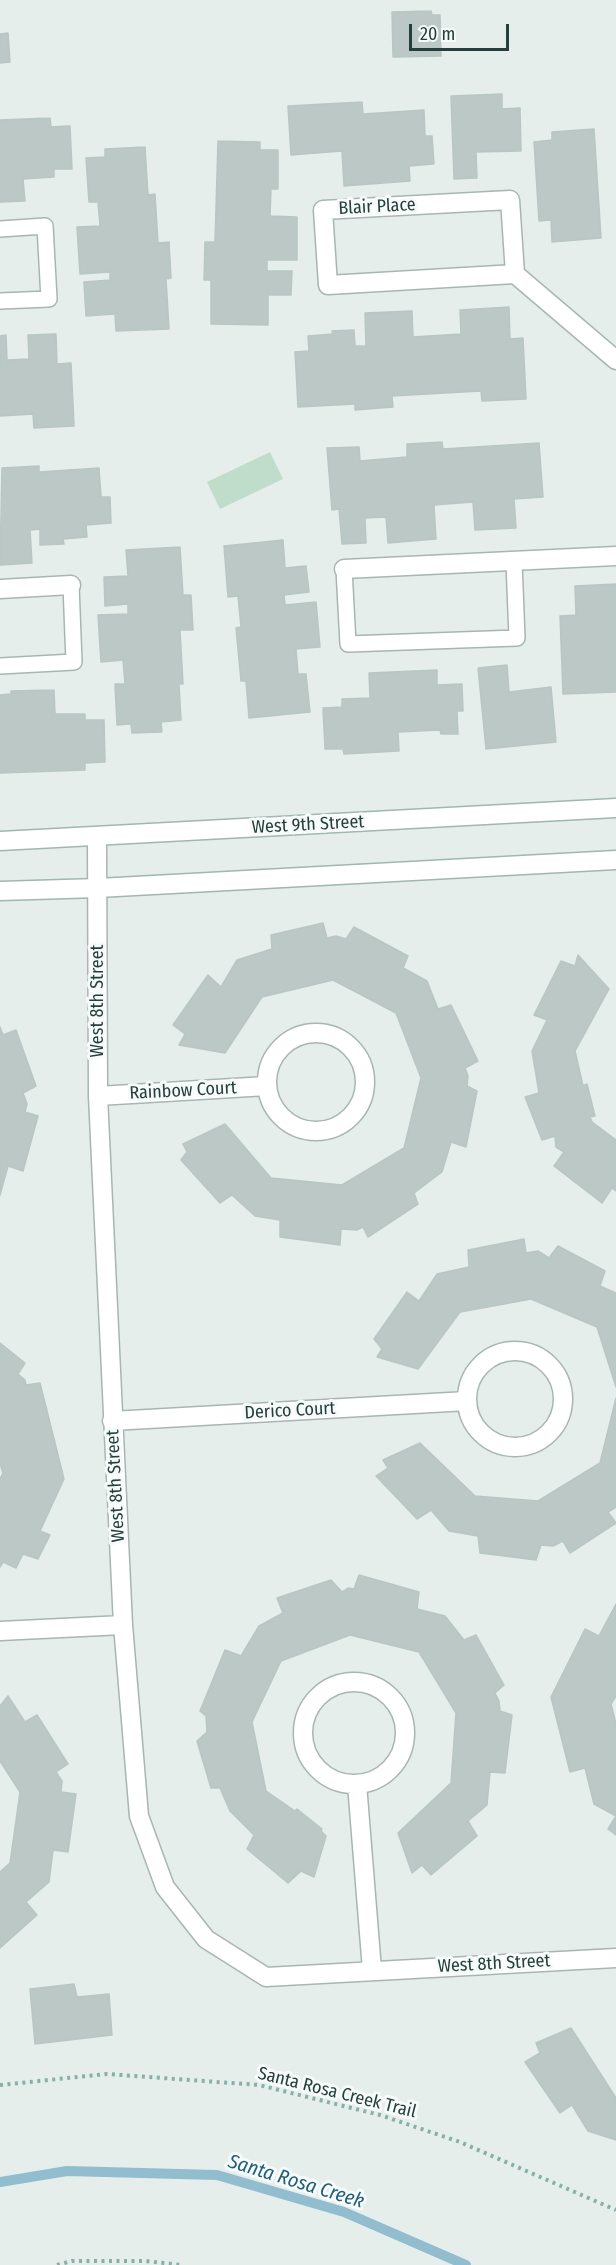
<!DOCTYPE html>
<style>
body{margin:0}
#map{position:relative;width:616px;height:2265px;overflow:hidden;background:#e5eeeb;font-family:"Fira Sans Condensed",sans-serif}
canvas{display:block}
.scale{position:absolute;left:409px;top:24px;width:100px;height:27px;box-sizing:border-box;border:3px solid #253f3c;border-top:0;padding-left:8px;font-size:18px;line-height:21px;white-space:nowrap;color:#253f3c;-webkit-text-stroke:4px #f6faf9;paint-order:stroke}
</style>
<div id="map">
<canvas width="616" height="2265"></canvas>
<div class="scale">20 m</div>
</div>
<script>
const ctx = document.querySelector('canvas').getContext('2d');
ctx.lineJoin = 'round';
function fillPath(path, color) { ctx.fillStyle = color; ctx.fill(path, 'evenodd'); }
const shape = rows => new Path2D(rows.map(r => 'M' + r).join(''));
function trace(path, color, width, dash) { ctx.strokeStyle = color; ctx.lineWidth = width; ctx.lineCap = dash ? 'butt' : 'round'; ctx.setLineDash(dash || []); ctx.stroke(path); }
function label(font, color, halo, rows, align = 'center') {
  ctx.font = font + ' "Fira Sans Condensed",sans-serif'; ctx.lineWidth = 6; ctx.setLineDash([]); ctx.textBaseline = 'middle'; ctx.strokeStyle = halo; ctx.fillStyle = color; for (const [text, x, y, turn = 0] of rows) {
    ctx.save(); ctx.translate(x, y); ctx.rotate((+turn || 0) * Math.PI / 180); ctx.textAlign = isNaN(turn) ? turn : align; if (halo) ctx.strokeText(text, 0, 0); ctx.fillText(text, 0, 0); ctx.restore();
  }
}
fillPath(shape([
 [270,452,283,479,220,509,207,482]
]), '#c0ddcc');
trace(shape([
 [0,2182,67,2171,217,2175,344,2212,466,2265]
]), '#91bdcf', 10);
const building = shape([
 [431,11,432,15,440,15,441,56,393,57,392,12,431,11],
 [8,33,10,62,0,63,0,34,8,33],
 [502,94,502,109,520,108,521,151,476,152,477,178,454,179,451,96,502,94],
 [362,102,363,114,424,110,425,136,432,136,434,164,409,166,410,181,344,186,342,151,291,155,288,106,362,102],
 [50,118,51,127,70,126,72,169,54,169,54,177,23,179,25,201,0,202,0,120,50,118],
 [594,129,601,238,552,242,551,220,539,221,534,142,552,140,552,132,594,129],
 [218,141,260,142,260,150,278,150,278,189,271,189,270,216,297,217,297,260,267,260,267,271,292,271,291,295,268,295,268,325,211,324,211,280,204,280,205,242,215,242,218,141],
 [145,147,148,195,155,194,158,243,169,242,171,278,166,279,169,329,116,331,115,314,86,316,84,282,110,280,110,272,80,274,77,227,100,226,98,202,89,202,86,158,105,157,105,149,145,147],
 [509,307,510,339,523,338,526,399,482,401,481,391,392,396,393,407,355,410,355,404,298,407,295,352,309,351,308,336,333,334,332,331,354,330,355,346,366,346,365,313,412,311,413,337,461,334,460,310,509,307],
 [56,334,57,364,71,363,74,426,34,428,33,414,0,416,0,336,6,335,7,360,29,359,28,335,56,334],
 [442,442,443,449,539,443,543,497,514,499,516,528,475,530,473,502,434,505,436,539,388,543,386,517,365,518,366,543,342,544,339,509,332,510,327,448,359,447,360,461,407,457,407,444,442,442],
 [39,466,39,472,99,468,101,497,110,497,111,523,86,525,87,537,63,539,64,544,40,545,40,529,30,530,32,563,0,565,2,468,39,466],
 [283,540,285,568,306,566,309,592,284,595,285,605,316,602,320,647,296,649,298,674,306,674,310,712,249,718,246,681,241,681,236,628,241,627,238,596,228,597,224,546,283,540],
 [180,547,183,595,191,595,193,630,180,630,183,684,179,684,181,720,161,722,162,732,132,733,131,724,117,725,115,684,125,684,123,660,101,662,98,615,128,614,128,604,105,606,104,577,128,576,126,550,180,547],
 [616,584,616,692,563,694,560,616,576,615,575,586,616,584],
 [507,665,509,692,551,687,556,742,486,749,478,668,507,665],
 [437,670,437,685,462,684,463,711,457,711,458,734,441,734,440,730,398,732,399,751,344,754,343,749,325,749,323,708,342,707,342,699,370,698,369,673,437,670],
 [54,690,55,714,85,714,85,720,104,720,105,762,85,763,85,770,0,773,0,695,11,694,11,691,54,690],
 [323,923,327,938,336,936,346,939,354,927,408,956,403,968,427,981,438,1009,451,1005,478,1061,465,1068,468,1076,467,1086,477,1091,466,1147,451,1142,442,1172,414,1193,418,1204,368,1237,363,1227,357,1230,341,1229,340,1245,280,1237,280,1220,255,1216,232,1195,220,1203,181,1160,187,1152,183,1144,225,1124,271,1178,342,1185,404,1148,421,1078,396,1013,333,980,262,997,225,1053,179,1045,185,1034,173,1025,208,975,221,987,237,960,272,949,271,935,323,923],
 [578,955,609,989,575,1051,583,1086,587,1084,595,1116,590,1117,592,1122,616,1140,616,1191,612,1188,602,1203,554,1166,564,1152,556,1147,555,1136,542,1140,525,1097,539,1093,532,1051,547,1020,534,1015,561,961,575,966,578,955],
 [0,1027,3,1035,16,1030,36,1086,23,1093,27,1104,25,1112,38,1116,23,1171,8,1166,0,1195,0,1027],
 [524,1239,526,1253,538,1251,549,1258,558,1246,605,1271,600,1286,616,1293,616,1387,597,1327,531,1299,460,1312,418,1369,377,1357,382,1349,374,1339,407,1292,419,1301,437,1274,469,1267,468,1250,524,1239],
 [0,1343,25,1363,18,1374,25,1380,26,1385,40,1383,64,1479,40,1531,50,1535,38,1559,23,1554,16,1568,3,1562,0,1567,0,1479,3,1473,0,1464,0,1343],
 [616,1398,616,1507,608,1512,616,1523,570,1553,563,1541,553,1546,541,1545,536,1560,480,1553,478,1536,449,1531,431,1510,417,1519,376,1476,388,1468,383,1460,420,1443,475,1496,538,1501,600,1463,616,1398],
 [359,1575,419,1592,417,1609,445,1616,464,1640,476,1635,504,1685,495,1693,499,1701,500,1711,512,1715,505,1773,490,1772,487,1805,468,1821,477,1836,431,1875,422,1865,412,1873,398,1833,451,1783,456,1713,419,1652,350,1635,281,1661,252,1722,266,1791,295,1811,297,1809,322,1829,321,1831,326,1836,314,1877,301,1871,288,1883,247,1849,254,1835,230,1811,220,1788,211,1788,197,1741,207,1732,206,1716,200,1711,225,1650,241,1656,259,1626,283,1613,277,1598,331,1580,342,1592,348,1588,354,1589,359,1575],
 [616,1604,616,1696,611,1704,616,1724,616,1816,594,1804,585,1768,570,1772,551,1697,585,1629,599,1636,616,1604],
 [8,1696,25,1722,37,1715,68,1764,56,1772,62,1781,61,1792,76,1794,68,1852,53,1850,49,1882,26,1902,37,1915,0,1948,0,1872,10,1863,20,1792,0,1761,0,1706,8,1696],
 [616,1816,616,1835,608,1829,616,1816],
 [74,1984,77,1997,109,1994,112,2035,35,2044,30,1989,74,1984],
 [571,2028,616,2098,616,2140,588,2131,572,2105,560,2113,525,2062,540,2053,536,2043,571,2028]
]);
fillPath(building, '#bbc8c5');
trace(building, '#b8c7c3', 1.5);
const lane = shape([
 [0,229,45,226,49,299,0,301],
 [344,569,348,644,517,638,514,562],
 [0,666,74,662,71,585]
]);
const street = shape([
 [515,274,510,200,323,210,328,285,515,274,616,360],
 [344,569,616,556],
 [0,589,71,585],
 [97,837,98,1096,123,1625,139,1816,165,1887,206,1939,266,1977,616,1958],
 '267 1082a49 49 0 1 1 98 0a49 49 0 1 1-98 0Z',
 [98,1096,267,1086],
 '467 1399a48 48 0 1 1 96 0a48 48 0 1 1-96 0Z',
 [112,1421,467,1401],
 [0,1631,123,1625],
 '303 1733a51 51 0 1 1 102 0a51 51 0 1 1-102 0Z',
 [357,1784,372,1970]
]);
const secondary = shape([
 [0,841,616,808],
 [0,891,98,888,616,860]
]);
trace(lane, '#a8b6b3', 18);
trace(street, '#a8b6b3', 21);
trace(secondary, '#a1b6b2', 21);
trace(shape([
 [0,2085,107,2074,259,2085,380,2115,460,2142,616,2210],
 [57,2265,72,2261,146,2261,181,2265]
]), '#87b0a9', 4, [3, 4.5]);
trace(lane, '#fff', 15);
trace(street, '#fff', 18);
trace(secondary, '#fff', 18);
label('18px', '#253f3c', '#f6faf9', [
 ["Blair Place",377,207,-3],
 ["West 9th Street",308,825,-3],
 ["West 8th Street",98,1001,-90],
 ["Rainbow Court",183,1091,-3],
 ["Derico Court",290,1411,-3],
 ["West 8th Street",116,1486,-93],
 ["West 8th Street",494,1964,-3],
 ["Santa Rosa Creek Trail",337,2093,14]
]);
label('italic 20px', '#215e79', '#f6faf9', [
 ["Santa Rosa Creek",296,2182,17]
]);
</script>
